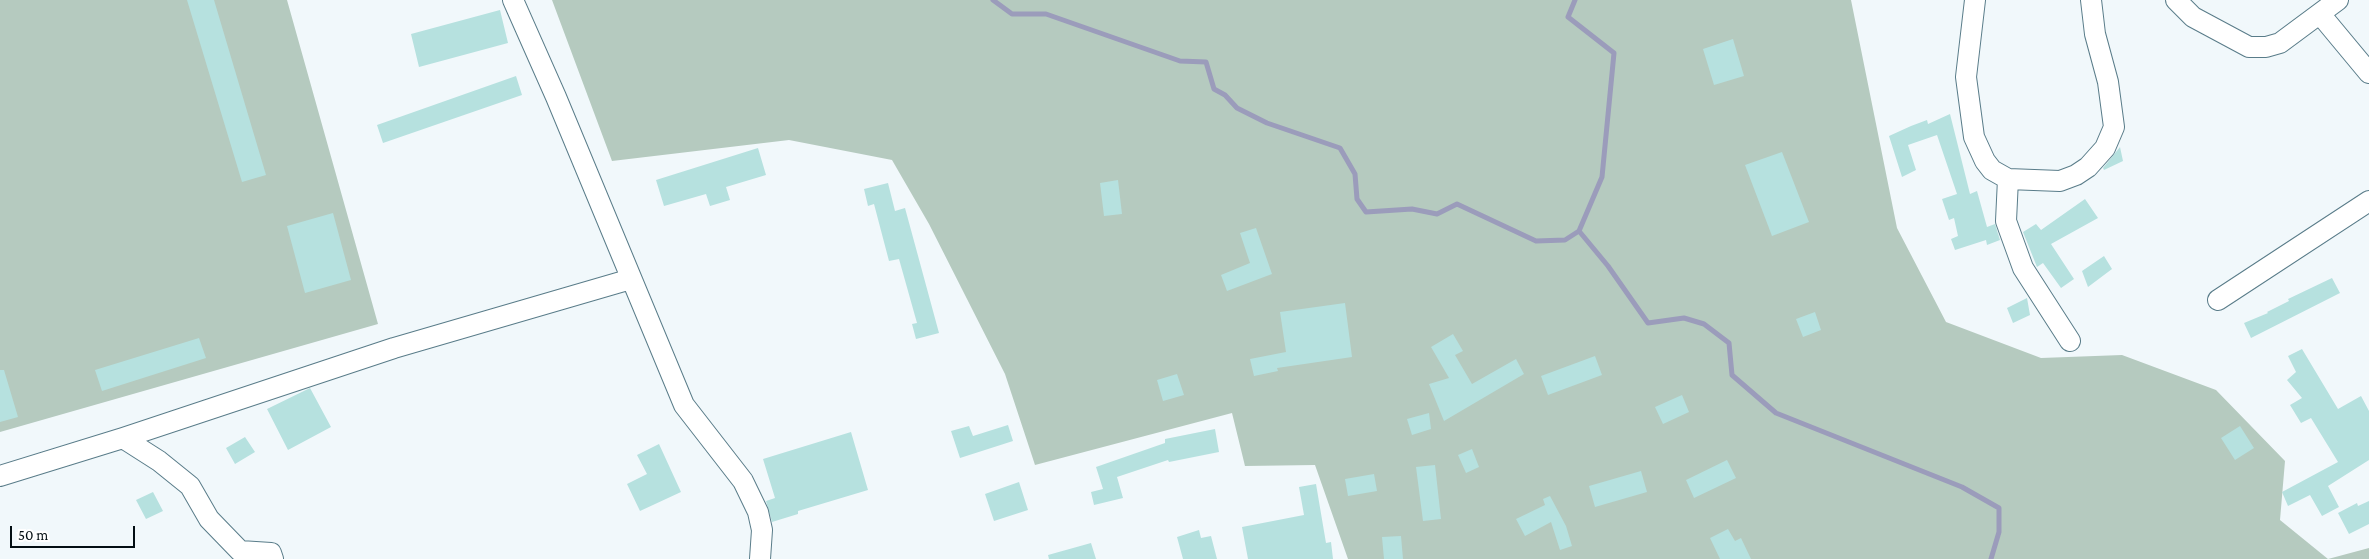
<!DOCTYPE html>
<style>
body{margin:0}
#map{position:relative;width:2369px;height:559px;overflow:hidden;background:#f1f8fb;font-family:"Crimson Pro",serif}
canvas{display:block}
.scale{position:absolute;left:10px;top:526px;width:125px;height:22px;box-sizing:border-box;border:2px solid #030e13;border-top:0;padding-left:6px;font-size:15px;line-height:18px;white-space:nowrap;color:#030e13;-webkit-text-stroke:4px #fff;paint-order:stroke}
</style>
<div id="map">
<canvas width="2369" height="559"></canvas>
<div class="scale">50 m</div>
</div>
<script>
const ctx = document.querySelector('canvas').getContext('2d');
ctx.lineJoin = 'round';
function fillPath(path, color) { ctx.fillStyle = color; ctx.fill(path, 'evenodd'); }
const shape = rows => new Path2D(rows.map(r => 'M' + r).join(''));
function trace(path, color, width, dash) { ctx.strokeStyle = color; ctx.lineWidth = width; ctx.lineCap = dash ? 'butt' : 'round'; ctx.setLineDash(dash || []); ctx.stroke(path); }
fillPath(shape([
 [0,0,287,0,378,324,0,432],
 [552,0,1851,0,1897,228,1946,322,2041,358,2122,355,2216,390,2285,461,2280,520,2328,559,2369,548,2369,559,1348,559,1315,465,1245,466,1232,413,1035,465,1005,374,929,224,892,160,789,140,612,161]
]), '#b5cabf');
trace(shape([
 [993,0,1012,14,1046,14,1180,61,1206,62,1214,89,1225,95,1237,108,1267,123,1340,148,1355,174,1357,199,1366,212,1412,209,1437,214,1457,204,1536,241,1565,240,1579,231],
 [1575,0,1568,17,1614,53,1602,177,1579,231,1608,266,1648,323,1684,318,1704,324,1729,343,1732,375,1776,413,1962,487,1999,508,1999,532,1991,559]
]), '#9b9cbb', 5);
fillPath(shape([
 [187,0,214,0,266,175,242,182],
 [500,10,508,43,419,67,411,34],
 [1733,39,1744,76,1714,85,1703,49],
 [516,76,522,95,383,143,377,125],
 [1950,114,1970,194,1977,191,1987,227,1995,224,2000,240,1987,245,1986,240,1955,250,1951,239,1958,236,1954,218,1949,220,1942,199,1957,194,1937,135,1908,145,1916,170,1902,177,1889,136,1911,126,1927,120,1928,124],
 [2120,147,2123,161,2104,170,2103,168],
 [758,148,766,175,726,187,730,200,710,206,706,194,664,206,656,180],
 [1782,152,1809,222,1772,236,1745,165],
 [1118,180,1122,214,1104,216,1100,183],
 [888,183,895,211,905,208,939,333,916,339,912,324,917,323,899,259,889,261,874,204,868,206,864,189],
 [2085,199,2098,218,2051,244,2074,279,2061,288,2043,263,2037,267,2023,232,2036,224,2041,230],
 [333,213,351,280,305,293,287,226],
 [1256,228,1272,274,1227,291,1221,275,1250,263,1240,233],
 [2104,256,2112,269,2088,287,2082,271],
 [2332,278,2340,293,2251,338,2244,323,2268,313,2267,312,2289,301,2288,299],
 [2027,298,2030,315,2013,323,2007,308],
 [1345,303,1352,357,1277,368,1278,371,1254,376,1250,359,1286,352,1280,312],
 [1815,312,1821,330,1803,337,1796,319],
 [1453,334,1463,351,1455,355,1472,384,1516,359,1524,374,1444,421,1429,384,1449,378,1431,347],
 [199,338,206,358,102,391,95,370],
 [2302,349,2338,409,2361,396,2369,411,2369,460,2328,486,2339,507,2322,516,2310,495,2288,506,2282,492,2338,462,2311,418,2301,423,2290,405,2302,398,2287,380,2296,372,2288,356],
 [1595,356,1602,375,1548,395,1541,376],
 [0,370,4,370,18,417,0,422],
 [1177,374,1184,395,1163,401,1157,380],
 [310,388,331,427,288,450,267,409],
 [1682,395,1689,412,1663,424,1655,407],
 [1429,413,1431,429,1412,435,1407,419],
 [1008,425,1013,441,960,458,951,431,969,426,973,436],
 [2240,426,2254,448,2235,460,2221,438],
 [1215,429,1219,452,1169,462,1168,460,1117,477,1123,498,1094,505,1091,492,1103,489,1096,467,1165,443,1165,439],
 [851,432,868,490,798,511,798,514,772,522,766,501,775,498,763,459],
 [245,437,255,452,235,464,226,448],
 [659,444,681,492,640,511,627,484,647,474,637,455],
 [1472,449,1479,467,1466,473,1458,455],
 [1727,460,1736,478,1694,498,1686,480],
 [1435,465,1441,519,1423,521,1416,467],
 [1641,471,1647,492,1595,507,1589,486],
 [1374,474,1377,491,1348,496,1345,479],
 [1019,482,1028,510,994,521,985,494],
 [1316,484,1326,543,1331,542,1333,559,1248,559,1242,527,1304,515,1299,487],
 [153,492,163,511,146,519,136,500],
 [1550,496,1566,526,1572,546,1560,550,1551,522,1525,536,1516,519,1545,505,1543,499],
 [2369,501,2369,524,2349,534,2338,513,2357,503,2358,506],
 [1728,529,1735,541,1741,538,1751,559,1720,559,1710,538],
 [1199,530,1201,538,1211,536,1217,559,1183,559,1177,537],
 [1401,536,1403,559,1384,559,1382,537],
 [1091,543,1096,559,1049,559,1048,555]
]), '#b6e1df');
const minor = shape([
 [513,0,556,97,684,405,743,481,758,512,762,530,760,559],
 [1975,0,1966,77,1974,137,1985,161,1992,170,2008,179,2060,181,2076,175,2088,167,2105,148,2114,127,2108,82,2095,34,2091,0],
 [2176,0,2193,17,2249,47,2266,47,2280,43,2338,0],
 [2320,14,2369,73],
 [2008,179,2006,221,2023,268,2070,341],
 [2218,300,2369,201],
 [123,438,159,461,190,486,209,519,240,551,271,553,273,559],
 [0,476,123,438,394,348,631,279]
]);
trace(minor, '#597c89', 22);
trace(minor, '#fff', 20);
</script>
